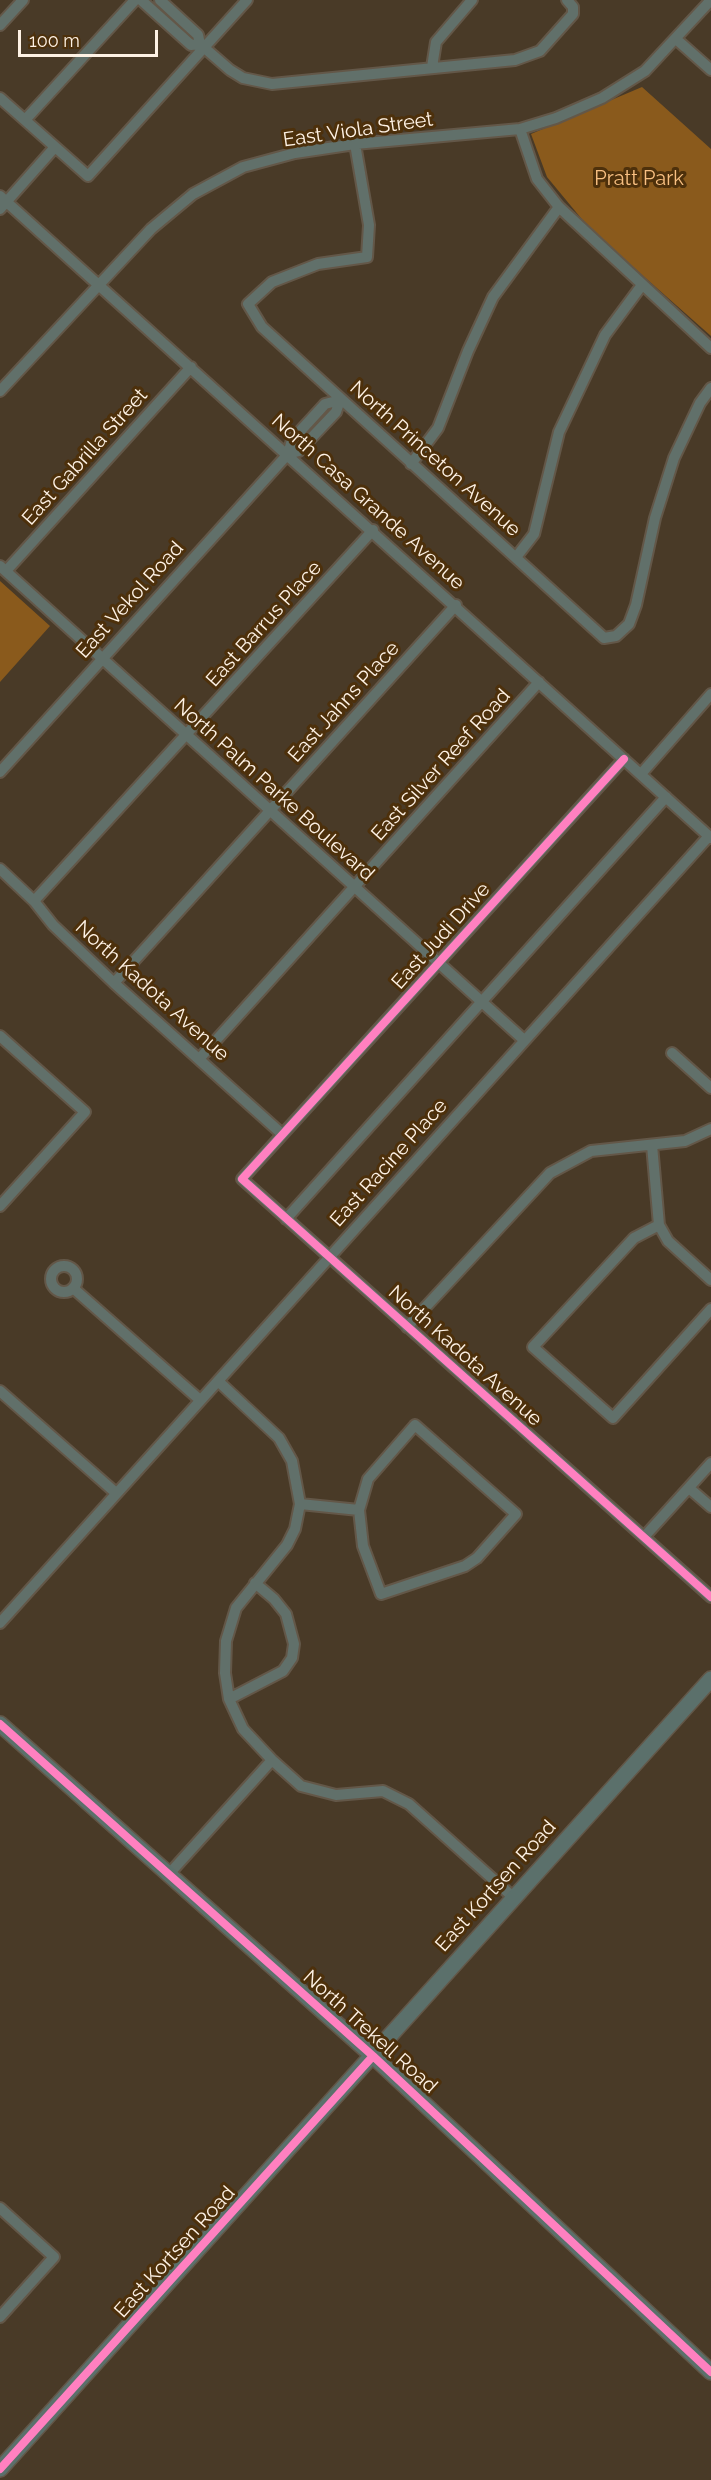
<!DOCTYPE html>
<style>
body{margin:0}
#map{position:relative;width:711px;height:2480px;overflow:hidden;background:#493a27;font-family:Raleway,sans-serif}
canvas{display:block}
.scale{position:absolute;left:18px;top:30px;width:140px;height:27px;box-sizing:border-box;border:3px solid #fef2e5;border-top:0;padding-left:8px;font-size:18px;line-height:21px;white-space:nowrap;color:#fef2e5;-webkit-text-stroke:4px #4d300b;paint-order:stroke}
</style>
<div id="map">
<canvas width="711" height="2480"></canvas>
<div class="scale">100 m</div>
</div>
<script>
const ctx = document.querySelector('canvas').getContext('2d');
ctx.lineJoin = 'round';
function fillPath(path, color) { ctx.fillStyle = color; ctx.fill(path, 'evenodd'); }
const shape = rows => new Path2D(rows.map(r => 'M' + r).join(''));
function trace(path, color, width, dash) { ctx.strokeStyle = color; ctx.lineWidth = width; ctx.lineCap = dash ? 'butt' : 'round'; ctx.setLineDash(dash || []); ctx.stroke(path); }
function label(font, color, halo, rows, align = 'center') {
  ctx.font = font + ' Raleway,sans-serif'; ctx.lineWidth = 6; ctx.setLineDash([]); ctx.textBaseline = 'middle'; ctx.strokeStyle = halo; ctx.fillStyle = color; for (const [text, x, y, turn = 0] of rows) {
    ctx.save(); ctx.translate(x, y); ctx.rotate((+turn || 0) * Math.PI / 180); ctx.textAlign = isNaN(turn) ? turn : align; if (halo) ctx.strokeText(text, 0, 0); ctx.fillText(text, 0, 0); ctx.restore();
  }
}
fillPath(shape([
 [642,87,711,149,711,336,590,229,547,177,531,134],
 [0,581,50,626,0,682]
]), '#8a5a1c');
const street = shape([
 [141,0,191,45,200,44],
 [160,0,198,35,200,44,230,70,243,78,272,84,515,60,540,51,573,14,573,7,567,0],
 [0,25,23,0],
 [676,39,711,70],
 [432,67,436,42,472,0],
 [0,98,88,176,247,0],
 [25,120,135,0],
 [520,129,537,179,559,207,711,348],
 [355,144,369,225,367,257,318,264,272,282,248,304,262,327,604,638,616,636,629,624,636,605,655,518,674,458,700,403,711,388],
 [0,196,711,838],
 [0,209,55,147],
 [0,391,151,229,193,194,243,167,295,153,355,144,520,129,556,118,602,98,645,71,711,0],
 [411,464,438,428,468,351,493,297,559,207],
 [517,556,534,534,559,432,605,335,642,285],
 [0,566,524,1040],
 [6,571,191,367],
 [624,759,242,1179,711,1597],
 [0,772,288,454,292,440,325,404,340,400,336,412,299,451,288,454],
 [641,774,711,694],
 [0,869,34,901,53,925,114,983,282,1134],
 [34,901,373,530],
 [114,983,456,605],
 [0,1036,85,1112,0,1206],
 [672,1053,711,1088],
 [200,1058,539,682],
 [652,1145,659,1225,668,1241,711,1280],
 [286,1219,666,797],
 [659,1225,634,1238,533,1347,613,1418,711,1309],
 '51 1279a13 13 0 1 1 26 0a13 13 0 1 1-26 0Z',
 [73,1288,200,1400],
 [407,1327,550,1173,591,1151,685,1141,711,1129],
 [218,1381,279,1438,292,1461,300,1504,295,1529,287,1545,236,1608,226,1641,225,1673,229,1699,243,1729,272,1760,301,1786,336,1795,383,1791,409,1804,513,1897],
 [0,1391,116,1493],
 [415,1425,516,1514,477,1558,465,1566,381,1594,363,1546,359,1510,368,1479,415,1425],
 [689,1488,711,1507],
 [300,1504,359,1510],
 [644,1537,711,1463],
 [0,1623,709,836],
 [229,1699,283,1671,292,1658,294,1644,286,1614,274,1599,255,1583],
 [169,1874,272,1760],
 [0,2208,54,2257,0,2317]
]);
const secondary = shape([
 [0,1724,373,2056,711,2372],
 [0,2469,711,1679]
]);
trace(street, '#635748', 14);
trace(secondary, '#635748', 18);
trace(street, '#61706a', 10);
trace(secondary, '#5b706b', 15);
trace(shape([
 [624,759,242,1179,711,1597],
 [0,1724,373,2056,711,2372],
 [0,2469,373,2056]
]), '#ff80c0', 8);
label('20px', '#fef2e5', '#4d300b', [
 ["East Viola Street",358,130,-8],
 ["East Gabrilla Street",85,457,-48],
 ["North Princeton Avenue",435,459,42],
 ["North Casa Grande Avenue",368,502,42],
 ["East Vekol Road",130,600,-48],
 ["East Barrus Place",264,624,-48],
 ["East Jahns Place",344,702,-48],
 ["East Silver Reef Road",441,765,-48],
 ["North Palm Parke Boulevard",274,790,42],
 ["East Judi Drive",441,936,-48],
 ["North Kadota Avenue",152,991,42],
 ["East Racine Place",389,1163,-48],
 ["North Kadota Avenue",465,1356,42],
 ["East Kortsen Road",496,1886,-48],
 ["North Trekell Road",370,2032,42],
 ["East Kortsen Road",175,2252,-48]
]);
label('20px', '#f9c082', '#4d300b', [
 ["Pratt Park",639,179]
]);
</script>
